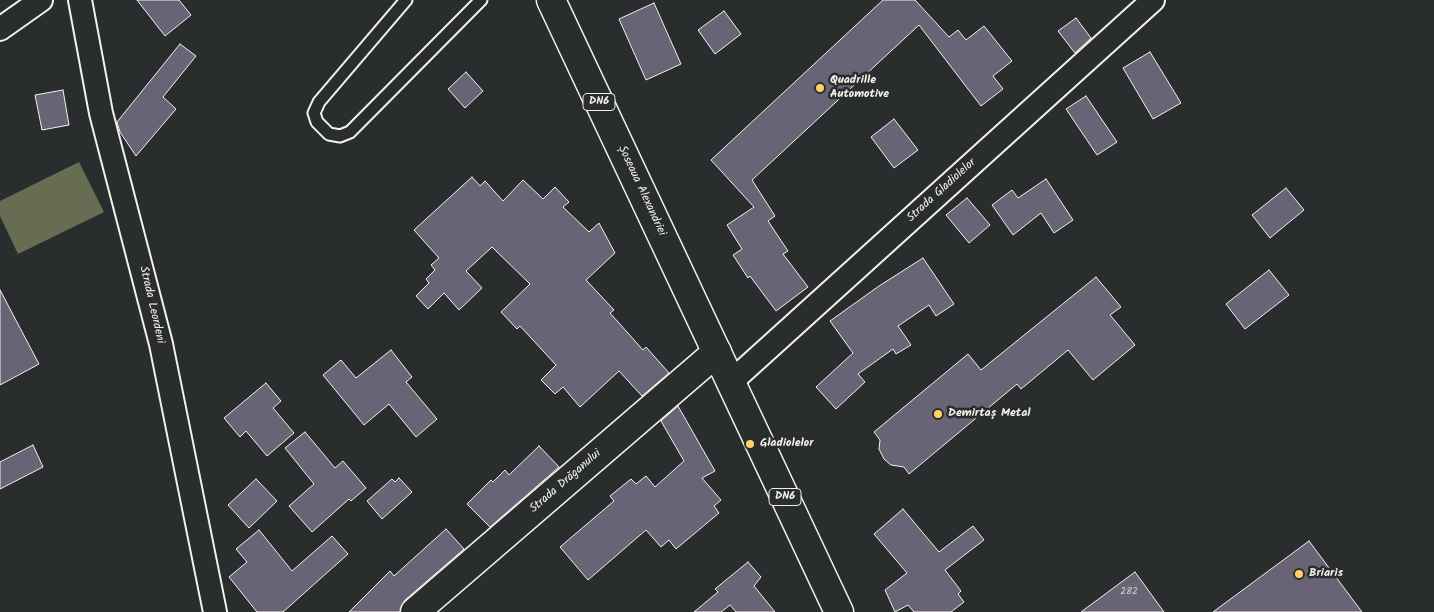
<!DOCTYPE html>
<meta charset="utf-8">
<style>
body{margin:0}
canvas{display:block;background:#2a2d2e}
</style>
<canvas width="1434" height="612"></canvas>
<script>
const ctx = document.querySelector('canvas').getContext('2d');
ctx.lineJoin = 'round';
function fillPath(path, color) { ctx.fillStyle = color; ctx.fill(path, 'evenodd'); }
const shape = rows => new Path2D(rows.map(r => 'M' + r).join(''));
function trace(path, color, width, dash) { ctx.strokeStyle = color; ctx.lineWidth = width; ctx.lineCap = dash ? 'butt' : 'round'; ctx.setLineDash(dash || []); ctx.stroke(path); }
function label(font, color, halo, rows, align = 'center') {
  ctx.font = font + ' Kalam,sans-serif'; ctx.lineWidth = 5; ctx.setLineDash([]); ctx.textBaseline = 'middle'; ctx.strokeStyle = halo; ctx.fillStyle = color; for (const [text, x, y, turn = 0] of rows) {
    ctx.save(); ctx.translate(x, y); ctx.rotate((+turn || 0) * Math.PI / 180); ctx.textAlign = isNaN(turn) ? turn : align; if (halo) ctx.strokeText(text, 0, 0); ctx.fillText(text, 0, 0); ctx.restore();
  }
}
fillPath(shape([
 [79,162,104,212,18,254,0,216,0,201]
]), '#676d53');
const building = shape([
 [137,0,179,0,191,15,165,36,137,0],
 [883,0,915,0,949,37,958,30,966,40,984,26,1012,61,993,76,1003,89,981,106,919,25,752,180,775,216,768,221,788,251,783,254,808,287,776,311,750,276,748,278,733,255,742,249,727,225,754,207,711,160,883,0],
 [654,3,681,64,646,80,619,19,654,3],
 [724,11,741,34,715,54,698,30,724,11],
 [1076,18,1091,38,1075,53,1058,31,1076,18],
 [180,44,196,56,163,97,176,109,136,156,120,132,117,122,180,44],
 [1150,52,1181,103,1153,119,1123,68,1150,52],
 [466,72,483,91,465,108,448,89,466,72],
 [63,90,69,125,42,130,35,95,63,90],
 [1086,96,1117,142,1097,155,1066,109,1086,96],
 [894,119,918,150,894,168,871,137,894,119],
 [472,177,480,186,485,181,503,201,523,180,543,199,555,187,569,202,563,207,589,232,599,223,615,253,586,280,614,310,610,313,643,350,646,347,669,373,642,396,619,371,580,407,563,387,555,394,541,380,556,365,520,326,517,329,501,312,530,284,492,247,466,271,482,288,459,310,444,293,428,309,416,296,429,283,426,279,435,270,431,265,439,258,414,230,472,177],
 [1046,179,1073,220,1054,233,1041,213,1013,235,992,205,1012,190,1018,198,1046,179],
 [1286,188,1304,210,1270,238,1252,215,1286,188],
 [967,198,990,225,969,243,946,215,967,198],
 [923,258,954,304,936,316,929,305,898,326,911,345,896,354,893,349,858,374,865,382,836,409,816,387,853,353,830,321,879,286,923,258],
 [1269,270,1289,295,1245,329,1226,304,1269,270],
 [1096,277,1121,307,1110,315,1135,345,1093,380,1068,350,1021,389,1017,384,909,474,904,467,891,465,884,459,879,449,880,440,874,432,968,354,981,370,1096,277],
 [0,290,39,364,0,385,0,290],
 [391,350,412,377,406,382,437,419,416,437,389,404,364,425,323,375,341,360,356,378,391,350],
 [266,383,281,401,273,408,294,433,267,456,246,431,240,437,224,418,266,383],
 [678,406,715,471,702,478,721,500,714,506,719,513,676,549,669,540,661,547,646,530,588,580,560,547,614,501,610,496,631,479,636,484,646,476,655,487,684,461,661,421,678,406],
 [305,432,335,468,343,461,366,488,351,501,349,499,312,532,289,506,314,484,285,448,305,432],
 [33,445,43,467,0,489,0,462,33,445],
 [539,446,559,467,490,527,467,504,491,480,493,482,505,470,509,475,539,446],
 [399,478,412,492,382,519,367,501,392,479,395,482,399,478],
 [256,479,277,501,249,528,228,505,256,479],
 [903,509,939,552,973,526,984,540,945,570,961,591,958,594,964,602,951,612,914,612,908,605,895,612,885,590,907,573,874,534,903,509],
 [446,529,464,549,405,600,400,612,349,612,390,571,394,576,446,529],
 [259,530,292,571,332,536,348,554,283,612,257,612,229,577,247,562,236,549,259,530],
 [1309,541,1362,612,1213,612,1309,541],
 [748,562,761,577,754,586,775,612,736,612,730,605,721,612,694,612,718,592,715,589,748,562],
 [1135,572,1164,612,1081,612,1135,572]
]);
fillPath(building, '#696475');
trace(building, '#f4f1e8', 1);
const service = shape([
 [406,0,319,102,314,113,317,122,329,134,340,136,350,132,481,0]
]);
const minor = shape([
 [80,0,101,113,161,344,215,612],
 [0,29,41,0],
 [731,382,1153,0]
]);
const tertiary = shape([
 [415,612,717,352]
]);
const primary = shape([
 [551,0,839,612]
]);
trace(service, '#f4f1e8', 15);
trace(minor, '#f4f1e8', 26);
trace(tertiary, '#f4f1e8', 31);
trace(primary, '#f4f1e8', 31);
trace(service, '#2a2d2e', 11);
trace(minor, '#2a2d2e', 22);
trace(tertiary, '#2a2d2e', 28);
trace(primary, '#2a2d2e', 28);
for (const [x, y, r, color] of [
 [820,88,5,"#ffd166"],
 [938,414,5,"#ffd166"],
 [750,444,5,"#ffd166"],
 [1299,574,5,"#ffd166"]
]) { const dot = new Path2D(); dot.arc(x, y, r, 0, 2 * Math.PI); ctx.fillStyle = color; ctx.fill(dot); trace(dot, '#2a2d2e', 2); }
label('10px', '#d1cecb', null, [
 ["282",1129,592]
]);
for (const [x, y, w] of [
 [599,102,32],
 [785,497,32]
]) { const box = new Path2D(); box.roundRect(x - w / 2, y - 8.5, w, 17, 4); ctx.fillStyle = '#2a2d2e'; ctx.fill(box); trace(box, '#f4f1e8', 1); }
label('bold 11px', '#f4f1e8', null, [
 ["DN6",599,102],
 ["DN6",785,497]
]);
label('bold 12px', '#f4f1e8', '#2a2d2e', [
 ["Quadrille",830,81],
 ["Automotive",830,95],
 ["Demirtaș Metal",948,414],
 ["Gladiolelor",760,444],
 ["Briaris",1309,574]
], 'left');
label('12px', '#f4f1e8', '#2a2d2e', [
 ["Șoseaua Alexandriei",641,191,65],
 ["Strada Gladiolelor",942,191,-42],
 ["Strada Leordeni",151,305,77],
 ["Strada Drăganului",566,482,-41]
]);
</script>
